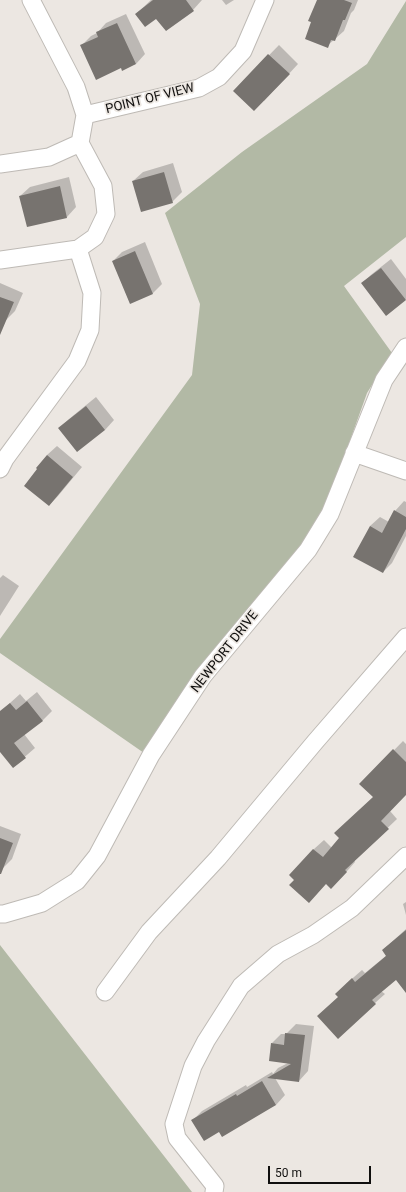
<!DOCTYPE html>
<style>
body{margin:0}
#map{position:relative;width:406px;height:1192px;overflow:hidden;background:#ece7e2;font-family:Roboto,sans-serif}
canvas{display:block}
.scale{position:absolute;left:268px;top:1166px;width:103px;height:18px;box-sizing:border-box;border:2px solid #100f0e;border-top:0;padding-left:5px;font-size:12px;line-height:14px;white-space:nowrap;color:#100f0e;-webkit-text-stroke:3px #ece7e2;paint-order:stroke}
</style>
<div id="map">
<canvas width="406" height="1192"></canvas>
<div class="scale">50 m</div>
</div>
<script>
const ctx = document.querySelector('canvas').getContext('2d');
ctx.lineJoin = 'round';
function fillPath(path, color) { ctx.fillStyle = color; ctx.fill(path, 'evenodd'); }
const shape = rows => new Path2D(rows.map(r => 'M' + r).join(''));
function trace(path, color, width, dash) { ctx.strokeStyle = color; ctx.lineWidth = width; ctx.lineCap = dash ? 'butt' : 'round'; ctx.setLineDash(dash || []); ctx.stroke(path); }
function label(font, color, halo, rows, align = 'center') {
  ctx.font = font + ' Roboto,sans-serif'; ctx.lineWidth = 3.5; ctx.setLineDash([]); ctx.textBaseline = 'middle'; ctx.strokeStyle = halo; ctx.fillStyle = color; for (const [text, x, y, turn = 0] of rows) {
    ctx.save(); ctx.translate(x, y); ctx.rotate((+turn || 0) * Math.PI / 180); ctx.textAlign = isNaN(turn) ? turn : align; if (halo) ctx.strokeText(text, 0, 0); ctx.fillText(text, 0, 0); ctx.restore();
  }
}
fillPath(shape([
 [406,1,406,237,344,286,392,353,367,393,333,488,306,541,144,753,0,653,0,639,192,375,200,304,165,213,242,152,367,64],
 [0,945,192,1192,0,1192]
]), '#b2b9a5');
fillPath(shape([
 [151,0,202,0,193,10,157,17,136,14],
 [222,0,234,0,226,5],
 [318,0,358,0,354,10,351,13,344,31,327,46],
 [126,14,145,54,136,64,121,67,81,46,91,36,97,33,106,23],
 [279,45,298,64,264,101,234,91],
 [173,163,182,192,172,202,133,181,143,172],
 [69,177,76,207,67,217,28,226,20,196,30,187],
 [145,242,162,284,153,293,130,303,113,261,122,252],
 [391,259,406,279,406,299,387,315,362,283,372,274],
 [0,283,23,293,15,311,0,326],
 [96,397,114,420,105,430,59,428,69,419],
 [57,446,82,467,58,496,49,505,47,455],
 [404,501,406,502,406,536,392,563,383,572,370,526,380,517,389,522,395,511],
 [3,575,19,586,0,616,0,578],
 [37,692,52,711,43,720,24,734,35,748,13,767,0,750,0,712,20,694,26,701],
 [403,741,406,744,406,794,390,811,397,819,354,860,355,862,341,878,327,883,295,879,290,875,314,849,324,840,332,848,374,797,361,784],
 [0,826,21,834,12,859,2,869,0,868],
 [406,902,406,915,403,904],
 [406,929,406,982,396,978,381,991,385,994,375,1003,339,996,346,984,362,970,365,973,387,955,383,950],
 [296,1024,314,1026,308,1071,299,1081,275,1078,285,1095,276,1105,219,1131,193,1120,202,1111,246,1085,247,1087,272,1072,273,1074,278,1068,288,1063,272,1043,281,1034,286,1034]
]), '#0003');
fillPath(shape([
 [153,0,186,0,194,11,166,31,156,19,145,27,135,14],
 [317,0,344,0,352,3,345,20,343,20,335,41,331,40,328,48,305,39,311,22,308,21],
 [117,23,136,64,122,71,121,68,96,80,80,45,98,37,96,32],
 [268,54,290,74,254,111,233,91],
 [164,172,173,203,141,212,132,181],
 [60,186,67,218,27,227,19,196],
 [135,251,153,294,130,304,112,261],
 [381,268,406,300,386,316,361,283],
 [0,297,14,302,0,335],
 [86,406,105,430,77,452,58,428],
 [47,455,73,477,49,506,24,486,37,469,36,468],
 [394,510,406,517,406,529,383,573,353,557,370,526,382,533],
 [27,701,43,721,14,743,26,758,13,768,0,752,0,711,10,703,16,710],
 [393,749,406,762,406,795,381,821,389,829,345,870,347,872,331,889,326,884,309,903,289,885,294,880,289,875,313,849,323,857,339,838,334,833,373,797,359,784],
 [0,838,13,843,1,874,0,874],
 [406,930,406,993,396,980,372,1000,376,1004,338,1039,317,1016,338,997,335,994,352,978,355,982,386,956,382,950],
 [285,1033,305,1035,299,1082,267,1078,291,1064,269,1061,271,1043,284,1045],
 [262,1081,276,1105,222,1137,219,1132,204,1141,191,1120,236,1094,237,1096]
]), '#77736f');
const minor = shape([
 [85,115,199,88,219,77,243,51,265,0],
 [0,164,49,157,80,143,85,115,76,87,31,0],
 [0,260,78,249],
 [354,453,406,471],
 [0,469,5,459,77,361,90,330,92,293,78,249,95,237,106,214,103,186,80,143],
 [0,914,4,914,42,903,77,881,97,856,151,755,203,676,308,550,330,514,384,380,406,347],
 [105,992,149,932,218,858,315,742,406,637],
 [214,1192,215,1186,177,1138,174,1124,193,1066,206,1041,241,986,278,954,313,935,352,908,406,856]
]);
trace(minor, '#bebab5', 19);
trace(minor, '#fff', 17);
label('13px', '#100f0e', '#ece7e2', [
 ["POINT OF VIEW",150,99,-14],
 ["NEWPORT DRIVE",225,652,-52]
]);
</script>
